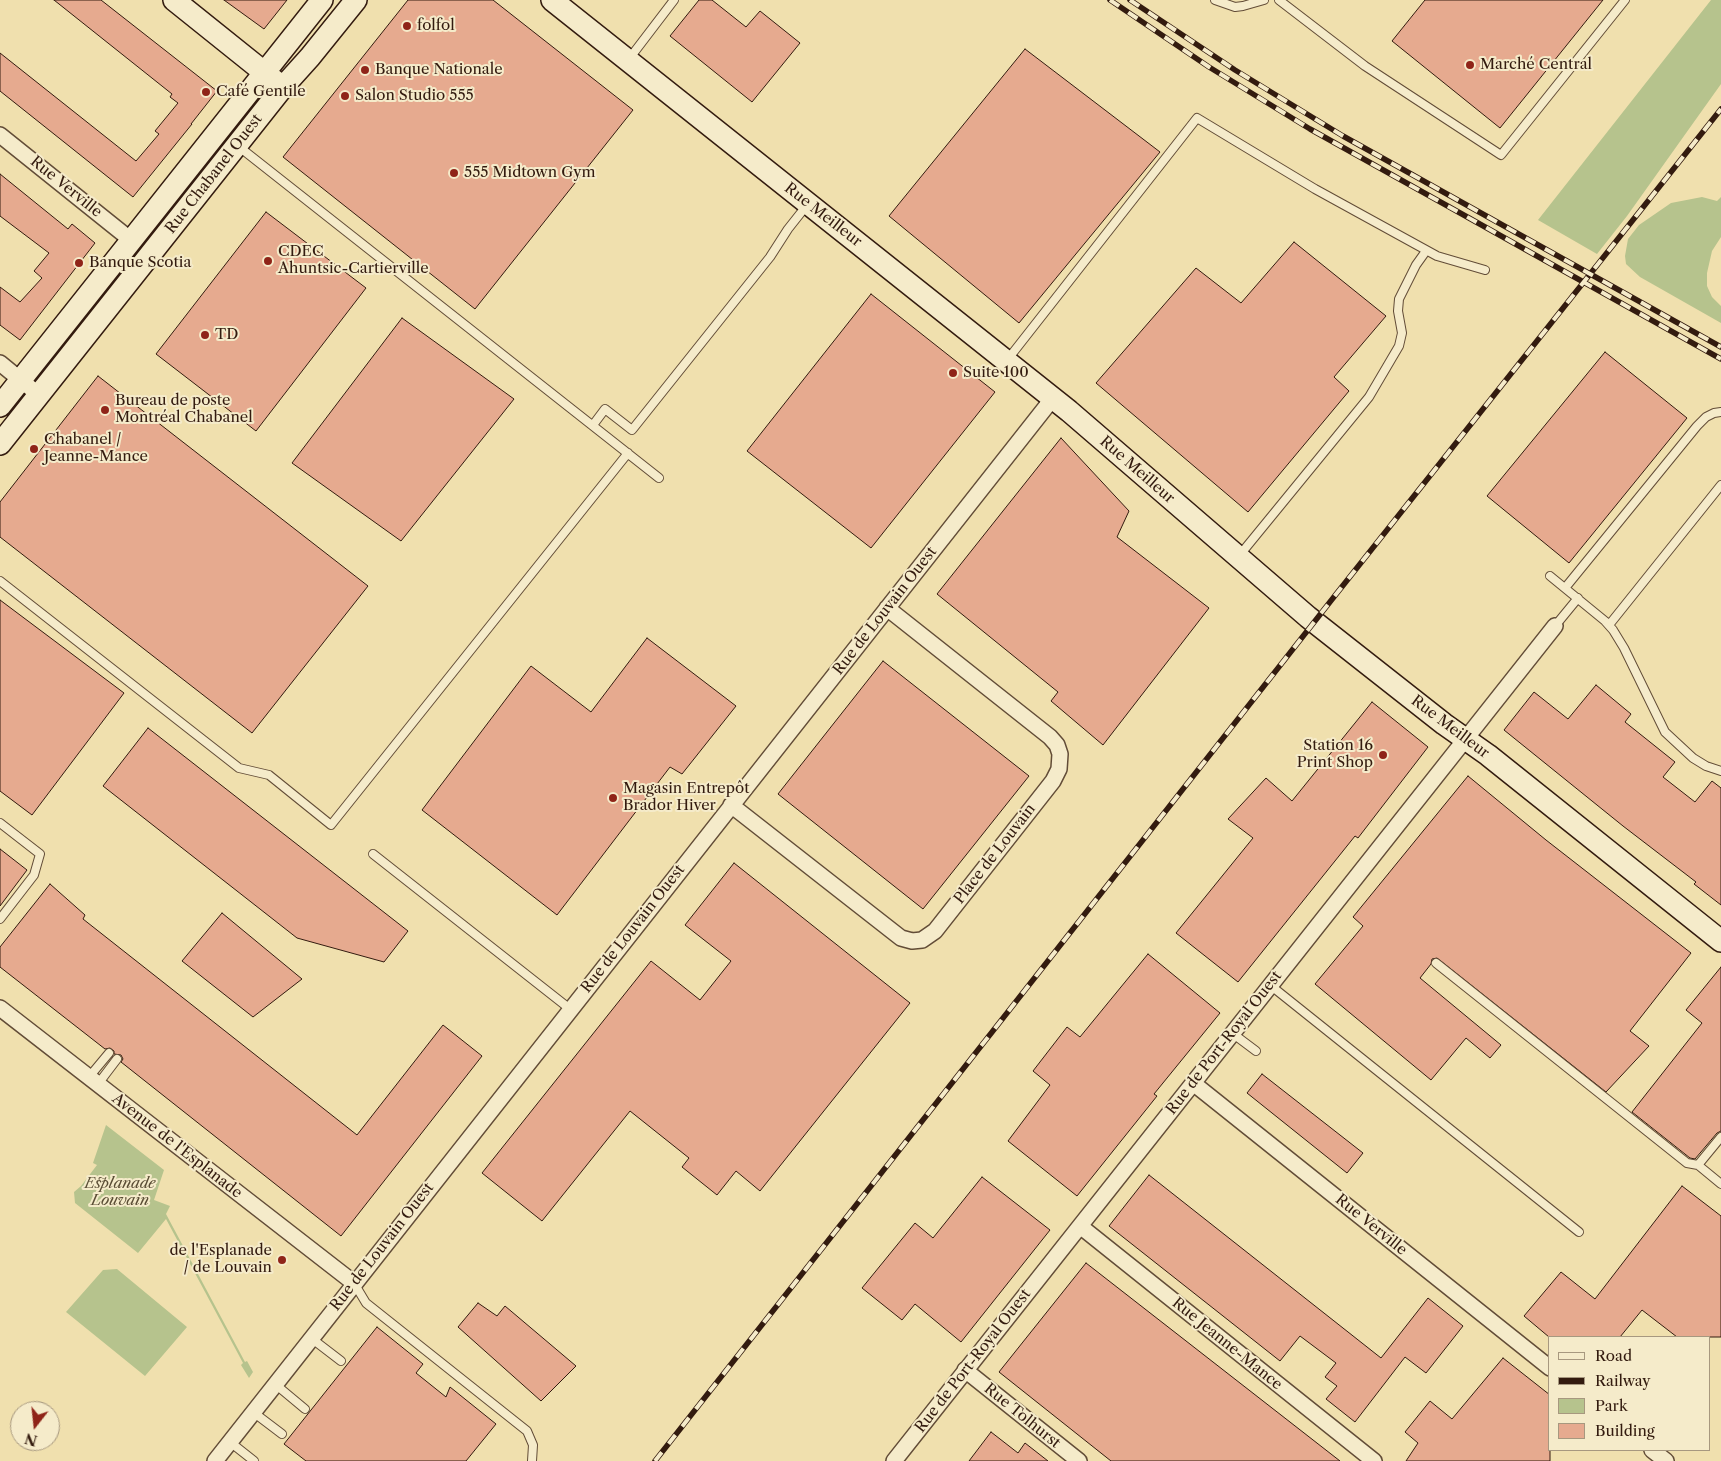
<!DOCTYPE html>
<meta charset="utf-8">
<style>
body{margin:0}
#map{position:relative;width:1721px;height:1461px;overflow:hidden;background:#f0e0ae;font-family:"Libre Caslon Text",serif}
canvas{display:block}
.legend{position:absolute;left:1548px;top:1336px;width:162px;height:115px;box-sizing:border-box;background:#f5ebca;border:1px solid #a7987f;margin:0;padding:6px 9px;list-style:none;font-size:15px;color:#331b0f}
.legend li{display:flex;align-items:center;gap:10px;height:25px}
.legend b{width:25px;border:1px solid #a7987f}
.north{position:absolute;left:10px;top:1401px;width:50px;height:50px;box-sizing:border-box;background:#f5ebca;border:1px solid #a7987f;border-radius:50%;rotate:196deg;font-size:14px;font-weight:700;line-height:20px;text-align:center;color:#331b0f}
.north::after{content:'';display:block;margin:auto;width:18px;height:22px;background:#8f2418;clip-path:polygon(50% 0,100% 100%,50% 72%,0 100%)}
</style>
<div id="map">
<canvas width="1721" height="1461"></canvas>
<ul class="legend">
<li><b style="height:6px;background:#f5ebca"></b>Road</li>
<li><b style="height:6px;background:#331b0f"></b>Railway</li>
<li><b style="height:14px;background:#b6c38d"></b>Park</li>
<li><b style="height:14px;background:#e6aa8f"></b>Building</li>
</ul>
<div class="north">N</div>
</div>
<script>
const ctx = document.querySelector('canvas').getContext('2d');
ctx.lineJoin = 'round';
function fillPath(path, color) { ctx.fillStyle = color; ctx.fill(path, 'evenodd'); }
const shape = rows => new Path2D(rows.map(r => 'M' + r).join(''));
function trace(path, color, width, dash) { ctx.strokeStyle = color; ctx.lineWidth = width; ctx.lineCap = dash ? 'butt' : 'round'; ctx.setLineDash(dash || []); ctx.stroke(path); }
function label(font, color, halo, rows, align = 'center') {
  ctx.font = font + ' "Libre Caslon Text",serif'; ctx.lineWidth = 4; ctx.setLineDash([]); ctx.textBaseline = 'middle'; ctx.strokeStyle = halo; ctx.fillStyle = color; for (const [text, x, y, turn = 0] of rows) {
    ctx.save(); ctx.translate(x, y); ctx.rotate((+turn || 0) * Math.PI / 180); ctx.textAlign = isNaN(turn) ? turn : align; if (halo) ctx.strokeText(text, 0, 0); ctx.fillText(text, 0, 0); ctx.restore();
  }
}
fillPath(shape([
 [1711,0,1721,0,1721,84,1627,216,1597,254,1538,220],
 [1702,197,1717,201,1721,197,1721,237,1712,251,1707,273,1707,286,1712,297,1721,306,1721,323,1640,277,1626,264,1625,256,1628,239,1639,225,1671,203],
 [106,1125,164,1170,154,1200,170,1206,166,1214,245,1362,247,1361,253,1372,249,1378,241,1365,243,1363,166,1219,138,1253,75,1203,74,1192,81,1186,97,1165,93,1163],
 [117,1269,187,1327,145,1376,66,1312,103,1270]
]), '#b6c38d');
const building = shape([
 [54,0,101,0,217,91,191,124,192,124,133,197,0,91,0,53,136,161,159,134,155,131,178,103,170,97,172,94,54,0],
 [224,0,287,0,264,29,224,0],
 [408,0,493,0,633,110,475,309,283,157,408,0],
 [699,0,712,0,746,27,760,11,800,43,752,102,670,36,699,0],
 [1425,0,1603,0,1500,128,1392,41,1425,0],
 [1025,49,1160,152,1019,323,889,216,1025,49],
 [0,174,68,229,72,224,95,243,20,340,0,325,0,287,20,302,42,278,34,271,49,253,0,216,0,174],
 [266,212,366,288,256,431,156,354,266,212],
 [1294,242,1386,316,1334,377,1349,391,1248,512,1096,383,1196,268,1241,303,1294,242],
 [871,294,995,392,871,548,747,451,871,294],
 [402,318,514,399,401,541,292,463,402,318],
 [1605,352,1687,418,1569,563,1487,496,1605,352],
 [98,376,368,586,252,733,0,537,0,502,98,376],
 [1061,438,1129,511,1117,537,1209,608,1103,745,1051,701,1058,692,937,594,1061,438],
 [0,600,124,693,32,815,0,791,0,600],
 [647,638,736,706,682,774,670,767,557,915,422,810,531,666,591,712,647,638],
 [883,661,1029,776,923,909,778,794,883,661],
 [1596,685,1631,714,1625,722,1675,762,1663,777,1695,802,1712,781,1721,788,1721,905,1694,884,1696,882,1623,826,1504,730,1534,692,1568,719,1596,685],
 [1372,702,1428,747,1358,838,1355,836,1238,982,1176,933,1253,838,1228,819,1266,778,1292,801,1372,702],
 [148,728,408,931,384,962,297,938,103,786,148,728],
 [1468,776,1546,840,1691,953,1630,1031,1649,1046,1606,1092,1437,958,1432,959,1431,964,1420,978,1501,1045,1490,1058,1466,1038,1431,1080,1315,984,1363,926,1353,917,1468,776],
 [0,849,27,870,0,906,0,849],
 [734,863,910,1003,760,1191,736,1171,717,1195,682,1167,689,1158,630,1111,542,1221,482,1173,651,961,700,1000,731,961,685,925,734,863],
 [50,884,85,915,83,919,357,1135,443,1025,482,1056,341,1236,121,1062,123,1059,121,1055,114,1054,114,1051,110,1048,105,1049,0,967,0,947,50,884],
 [222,913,302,979,253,1017,182,961,222,913],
 [1148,954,1220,1013,1154,1094,1157,1096,1077,1196,1008,1141,1050,1085,1033,1071,1067,1027,1080,1037,1148,954],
 [1721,967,1721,1131,1717,1133,1695,1159,1690,1158,1632,1112,1702,1023,1686,1010,1721,967],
 [1262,1074,1363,1153,1347,1173,1247,1093,1262,1074],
 [1149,1175,1381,1358,1428,1298,1463,1326,1426,1373,1405,1357,1355,1422,1326,1399,1337,1386,1325,1377,1336,1363,1300,1336,1280,1361,1109,1226,1149,1175],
 [982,1177,1050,1230,961,1342,915,1304,902,1320,862,1288,915,1223,933,1238,982,1177],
 [1682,1186,1721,1216,1721,1337,1677,1337,1642,1310,1620,1337,1549,1337,1524,1316,1561,1272,1595,1299,1682,1186],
 [1086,1263,1340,1461,1111,1461,999,1372,1086,1263],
 [478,1303,497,1316,505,1306,576,1366,541,1401,458,1327,478,1303],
 [377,1327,423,1364,416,1373,446,1397,450,1387,496,1424,466,1461,306,1461,284,1444,377,1327],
 [1503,1358,1550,1395,1550,1461,1406,1461,1418,1443,1405,1432,1430,1401,1452,1419,1503,1358],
 [991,1432,1018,1453,1025,1443,1048,1461,969,1461,991,1432]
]);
fillPath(building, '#e6aa8f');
trace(building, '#331b0f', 1);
const lane = shape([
 [1215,0,1235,7,1243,6,1264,0],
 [1279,0,1365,66,1501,155,1625,0],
 [629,59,674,0],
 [238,146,659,478],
 [1008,359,1197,118,1315,189,1437,256,1485,270],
 [593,425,605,409,632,430,770,257,788,229,807,205],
 [1239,556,1369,397,1399,346,1402,333,1398,311,1399,299,1416,265,1426,251],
 [1550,576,1605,621,1613,630,1624,648,1665,732,1693,758,1706,766,1721,771],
 [0,581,239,768,269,775,331,825,628,453],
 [1565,588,1697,426,1706,417,1714,413,1721,412],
 [1609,625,1721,485],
 [1555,626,1578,598],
 [0,823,40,854,34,875,0,919],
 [373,854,570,1009],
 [1436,963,1687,1163,1698,1165],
 [1270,985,1579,1232],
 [1232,1033,1256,1051],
 [89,1077,109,1053],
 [98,1084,117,1059],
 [1721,1137,1698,1165,1721,1184],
 [354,1283,366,1303,527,1431,533,1445,532,1461],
 [311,1338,341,1361],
 [275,1384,305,1409],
 [253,1412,282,1434],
 [230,1442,254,1461]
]);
const street = shape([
 [0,135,131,240],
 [0,363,39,395],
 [731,805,901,938,912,941,922,940,935,931,1053,781,1059,769,1060,754,1057,745,1050,737,887,608],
 [0,1008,354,1283],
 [1193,1083,1550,1368],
 [1080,1226,1374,1461],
 [965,1370,1079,1461],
 [1652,1450,1666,1461],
 [215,1461,1053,398],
 [894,1461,1555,626]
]);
const secondary = shape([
 [174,0,275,81],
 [552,0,1069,411,1308,617,1444,724,1488,755,1721,941],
 [0,406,322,0],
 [0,444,283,87,310,57,356,0]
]);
trace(lane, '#624c37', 10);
trace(street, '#624c37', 18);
trace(secondary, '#331b0f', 24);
trace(lane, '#f5ebca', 8);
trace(street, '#f5ebca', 15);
trace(secondary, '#f5ebca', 21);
const rail = shape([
 [1110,0,1209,67,1310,129,1721,359],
 [1130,0,1235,70,1343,136,1721,347],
 [655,1461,1337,593,1721,109]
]);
trace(rail, '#331b0f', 5.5);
trace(rail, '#f5ebca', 4, [11]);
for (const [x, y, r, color] of [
 [407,26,5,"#8f2418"],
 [1470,65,5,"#8f2418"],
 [365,70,5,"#8f2418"],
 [206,92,5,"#8f2418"],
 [345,96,5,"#8f2418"],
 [454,173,5,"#8f2418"],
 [268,261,5,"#8f2418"],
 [79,263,5,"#8f2418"],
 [205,335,5,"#8f2418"],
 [953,373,5,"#8f2418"],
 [105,410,5,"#8f2418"],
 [34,449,5,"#8f2418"],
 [1383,755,5,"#8f2418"],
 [613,798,5,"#8f2418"],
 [282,1260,5,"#8f2418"]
]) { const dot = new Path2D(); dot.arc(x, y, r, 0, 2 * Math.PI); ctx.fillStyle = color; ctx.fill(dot); trace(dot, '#f5ebca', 2); }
label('15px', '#331b0f', '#f5ebca', [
 ["folfol",417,26],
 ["Marché Central",1480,65],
 ["Banque Nationale",375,70],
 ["Café Gentile",216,92],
 ["Salon Studio 555",355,96],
 ["555 Midtown Gym",464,173],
 ["CDEC",278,252],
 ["Ahuntsic-Cartierville",278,269],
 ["Banque Scotia",89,263],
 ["TD",215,335],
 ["Suite 100",963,373],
 ["Bureau de poste",115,401],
 ["Montréal Chabanel",115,418],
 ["Chabanel /",44,440],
 ["Jeanne-Mance",44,457],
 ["Station 16",1373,746,"right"],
 ["Print Shop",1373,763,"right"],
 ["Magasin Entrepôt",623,789],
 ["Brador Hiver",623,806],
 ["de l'Esplanade",272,1251,"right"],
 ["/ de Louvain",272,1268,"right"]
], 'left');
label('15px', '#331b0f', '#f5ebca', [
 ["Rue Chabanel Ouest",214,174,-52],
 ["Rue Verville",66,187,39],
 ["Rue Meilleur",823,215,38],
 ["Rue Meilleur",1137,470,41],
 ["Rue de Louvain Ouest",885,611,-52],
 ["Rue Meilleur",1450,727,37],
 ["Place de Louvain",995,854,-52],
 ["Rue de Louvain Ouest",633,929,-52],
 ["Rue de Port-Royal Ouest",1224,1043,-52],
 ["Avenue de l'Esplanade",177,1146,38],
 ["Rue Verville",1371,1225,39],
 ["Rue de Louvain Ouest",382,1247,-52],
 ["Rue Jeanne-Mance",1227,1344,39],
 ["Rue de Port-Royal Ouest",973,1361,-52],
 ["Rue Tolhurst",1022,1416,39]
]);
label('italic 15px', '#5a4d35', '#f5ebca', [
 ["Esplanade",120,1184],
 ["Louvain",120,1201]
]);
</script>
